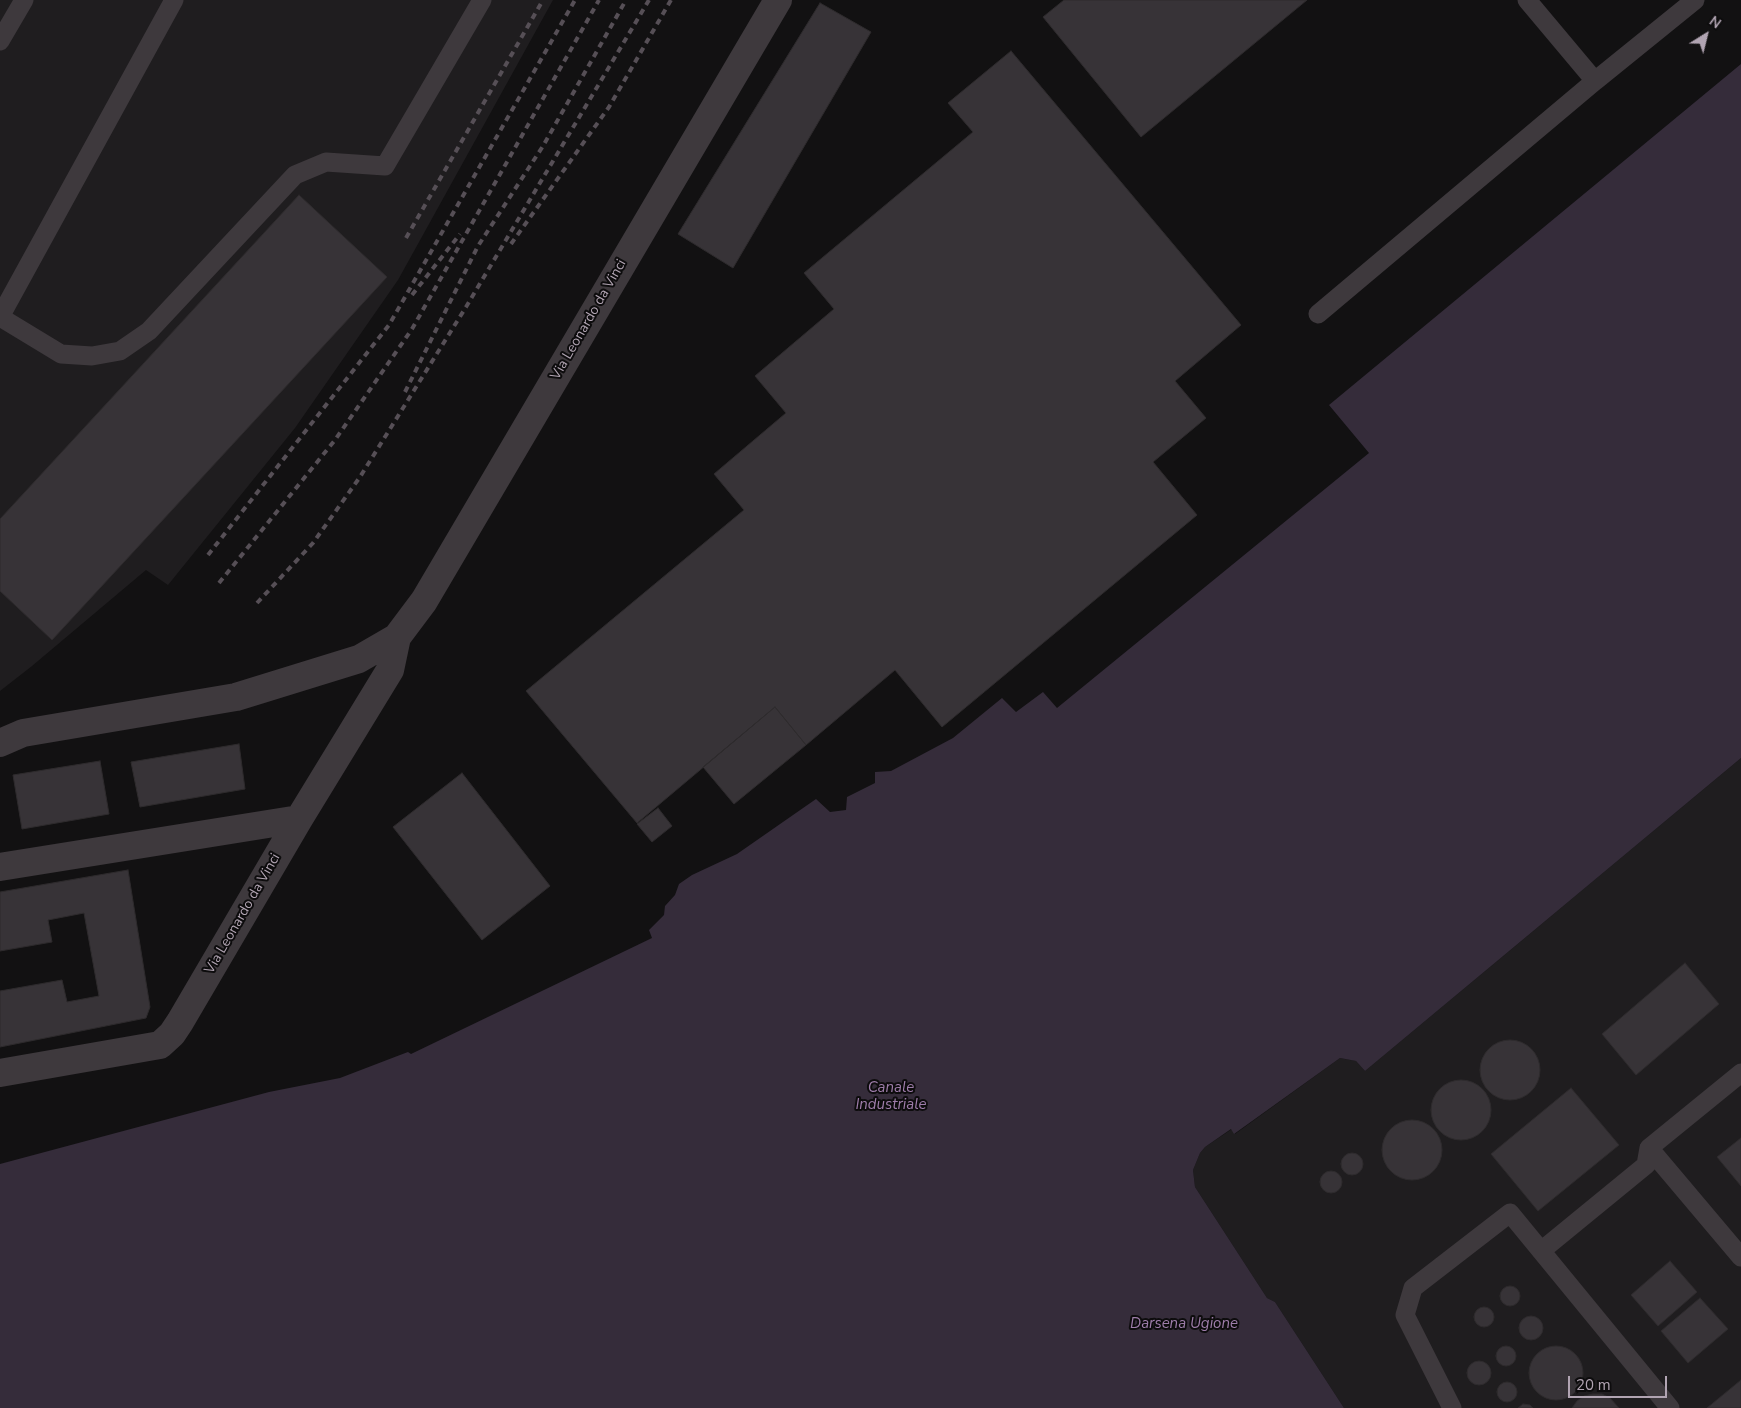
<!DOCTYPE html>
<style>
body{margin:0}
#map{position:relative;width:1741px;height:1408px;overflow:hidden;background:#121112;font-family:"Nunito Sans",sans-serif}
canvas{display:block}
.north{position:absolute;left:1681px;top:10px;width:50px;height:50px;-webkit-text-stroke:4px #0d0c0d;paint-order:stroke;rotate:36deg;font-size:14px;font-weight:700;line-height:20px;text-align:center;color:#b1a4b2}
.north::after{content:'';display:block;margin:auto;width:18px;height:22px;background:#b1a4b2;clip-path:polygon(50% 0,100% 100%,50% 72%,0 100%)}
.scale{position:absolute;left:1568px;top:1376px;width:99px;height:22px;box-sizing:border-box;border:2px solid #b1a4b2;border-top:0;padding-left:6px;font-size:15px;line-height:18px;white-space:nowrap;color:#b1a4b2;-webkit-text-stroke:4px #0d0c0d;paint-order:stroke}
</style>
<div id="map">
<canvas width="1741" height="1408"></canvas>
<div class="north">N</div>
<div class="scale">20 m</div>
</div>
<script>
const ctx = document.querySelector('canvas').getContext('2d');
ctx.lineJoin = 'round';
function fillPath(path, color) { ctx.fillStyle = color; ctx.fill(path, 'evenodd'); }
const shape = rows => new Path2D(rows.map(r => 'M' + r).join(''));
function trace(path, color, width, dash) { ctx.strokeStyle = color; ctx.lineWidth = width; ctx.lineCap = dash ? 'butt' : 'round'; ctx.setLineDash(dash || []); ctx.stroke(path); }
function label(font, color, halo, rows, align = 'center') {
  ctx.font = font + ' "Nunito Sans",sans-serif'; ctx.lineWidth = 4; ctx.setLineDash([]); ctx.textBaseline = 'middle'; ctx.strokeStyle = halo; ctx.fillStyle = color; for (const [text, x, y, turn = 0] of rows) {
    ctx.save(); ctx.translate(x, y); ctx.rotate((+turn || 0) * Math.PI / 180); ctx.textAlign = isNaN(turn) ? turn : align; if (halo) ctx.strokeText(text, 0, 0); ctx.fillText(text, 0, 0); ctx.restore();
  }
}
fillPath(shape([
 [0,0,553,0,398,280,295,428,168,585,146,570,32,666,0,691],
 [1741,758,1741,1408,1344,1408,1275,1302,1267,1298,1195,1187,1193,1170,1200,1153,1205,1147,1232,1129,1235,1134,1340,1058,1356,1061,1365,1071]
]), '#1f1d1f');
fillPath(shape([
 [1741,64,1741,758,1365,1071,1356,1061,1340,1058,1234,1134,1231,1129,1205,1147,1200,1153,1193,1170,1195,1187,1267,1298,1275,1302,1344,1408,0,1408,0,1164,269,1092,340,1078,400,1055,408,1052,411,1054,652,938,649,930,664,915,665,906,675,895,679,884,692,875,737,854,816,799,830,812,846,810,847,797,875,783,875,772,891,771,953,738,1002,698,1016,712,1043,692,1057,708,1369,453,1329,405]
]), '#352c3a');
const building = shape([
 [1064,0,1307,0,1141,137,1043,17,1064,0],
 [820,3,871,32,733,268,678,234,820,3],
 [1011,51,1241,325,1175,381,1206,418,1153,462,1197,515,942,727,895,670,806,745,775,707,637,823,526,691,744,510,714,474,786,413,755,376,834,309,804,273,973,132,948,103,1011,51],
 [299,195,387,277,52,640,0,591,0,519,299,195],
 [775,707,806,745,734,804,703,767,775,707],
 [239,744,245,789,140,807,131,762,239,744],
 [100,761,109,814,22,829,13,775,100,761],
 [462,773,550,886,482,940,393,827,462,773],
 [658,808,672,826,652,842,637,824,658,808],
 [128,870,150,1007,146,1018,0,1047,0,991,62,980,67,1002,99,996,84,913,48,920,52,942,0,951,0,892,128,870],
 [1685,963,1719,1004,1636,1075,1602,1034,1685,963],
 '1480 1070a30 30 0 1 1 60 0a30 30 0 1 1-60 0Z',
 '1431 1110a30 30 0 1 1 60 0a30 30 0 1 1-60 0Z',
 [1571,1088,1619,1145,1538,1211,1491,1154,1571,1088],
 '1382 1150a30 30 0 1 1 60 0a30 30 0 1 1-60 0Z',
 [1741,1138,1741,1186,1717,1157,1741,1138],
 '1341 1164a11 11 0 1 1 22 0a11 11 0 1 1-22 0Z',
 '1320 1182a11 11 0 1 1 22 0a11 11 0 1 1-22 0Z',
 [1670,1261,1697,1292,1658,1326,1631,1295,1670,1261],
 '1500 1296a10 10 0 1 1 20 0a10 10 0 1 1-20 0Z',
 [1700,1298,1728,1329,1688,1363,1661,1331,1700,1298],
 '1474 1317a10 10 0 1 1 20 0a10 10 0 1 1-20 0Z',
 '1519 1328a12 12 0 1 1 24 0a12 12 0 1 1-24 0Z',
 '1529 1373a27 27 0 1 1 54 0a27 27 0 1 1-54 0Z',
 '1496 1356a10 10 0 1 1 20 0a10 10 0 1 1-20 0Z',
 '1467 1373a12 12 0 1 1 24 0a12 12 0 1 1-24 0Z',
 [1741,1380,1741,1408,1707,1408,1741,1380],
 '1497 1392a10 10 0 1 1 20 0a10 10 0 1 1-20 0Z',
 [1593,1394,1602,1394,1610,1398,1619,1408,1572,1408,1577,1401,1584,1396,1593,1394],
 [1523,1404,1530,1405,1533,1408,1518,1408,1523,1404]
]);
fillPath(building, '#373337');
trace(building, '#2e2b2d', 1);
trace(shape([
 [1527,0,1595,81,1695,0],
 [0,41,24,0],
 [1318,314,1595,81],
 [0,317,61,354,92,356,120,351,149,331,295,175,326,162,385,166,482,0],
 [0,317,174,0],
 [1649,1148,1741,1257],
 [1541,1251,1646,1165,1649,1148,1741,1073],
 [1452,1408,1405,1315,1413,1288,1510,1213,1670,1408]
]), '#3e393d', 19);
trace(shape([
 [0,743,23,733,236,697,359,659,397,637,424,601,778,0],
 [0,867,299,819],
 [0,1073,160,1045,172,1034,180,1022,299,819,390,670,397,637]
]), '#3e393d', 28);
trace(shape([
 [406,238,543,0],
 [511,244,609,107,671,0],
 [412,295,460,234],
 [405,392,478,246,543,146,626,0],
 [208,555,389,325,575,0],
 [219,583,335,440,412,329,599,0],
 [257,603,313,543,360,477,466,307,649,0]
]), '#564f56', 4, [6, 5]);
label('14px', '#b1a4b2', '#0d0c0d', [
 ["Via Leonardo da Vinci",589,320,-60],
 ["Via Leonardo da Vinci",243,914,-60]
]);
label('italic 15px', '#9e7daa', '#0d0c0d', [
 ["Canale",891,1088],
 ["Industriale",891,1105],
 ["Darsena Ugione",1184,1324]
]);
</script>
